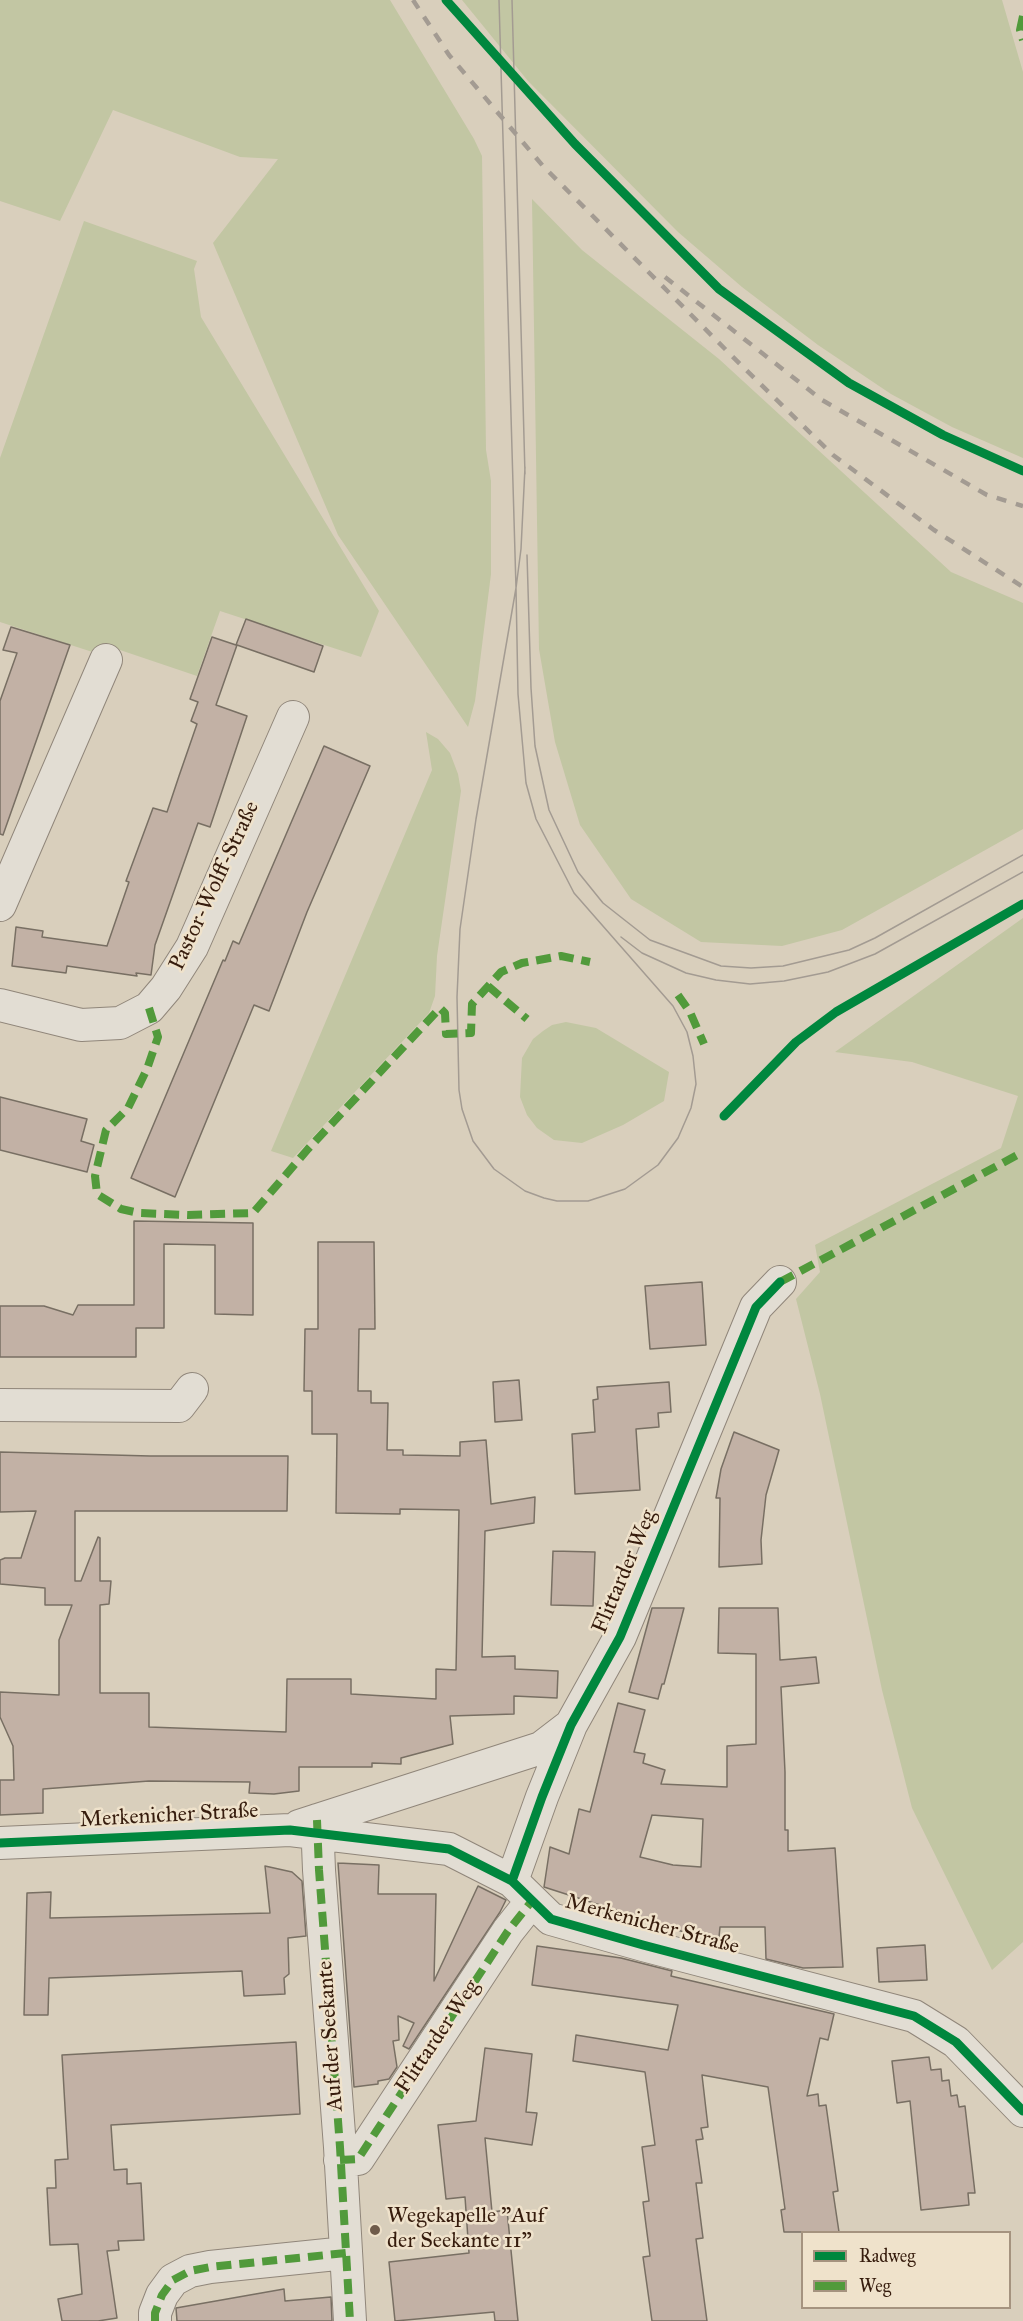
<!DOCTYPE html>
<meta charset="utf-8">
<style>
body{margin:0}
#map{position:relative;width:1023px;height:2321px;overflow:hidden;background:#d9cfbc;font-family:"IM FELL Great Primer",serif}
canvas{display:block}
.legend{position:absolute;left:801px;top:2231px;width:210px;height:78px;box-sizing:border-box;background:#efe2cb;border:2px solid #a5937f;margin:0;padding:8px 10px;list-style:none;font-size:18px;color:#361c0d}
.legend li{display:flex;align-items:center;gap:12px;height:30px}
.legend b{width:30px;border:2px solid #a5937f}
</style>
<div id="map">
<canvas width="1023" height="2321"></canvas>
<ul class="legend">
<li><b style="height:8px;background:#00873e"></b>Radweg</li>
<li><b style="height:8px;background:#519a3b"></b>Weg</li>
</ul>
</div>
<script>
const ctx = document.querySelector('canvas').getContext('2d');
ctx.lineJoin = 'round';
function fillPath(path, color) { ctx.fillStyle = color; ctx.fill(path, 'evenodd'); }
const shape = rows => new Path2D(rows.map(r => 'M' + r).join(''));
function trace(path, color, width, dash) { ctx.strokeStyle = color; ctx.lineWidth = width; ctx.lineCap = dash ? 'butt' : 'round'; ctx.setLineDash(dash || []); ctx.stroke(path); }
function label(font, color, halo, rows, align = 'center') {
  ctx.font = font + ' "IM FELL Great Primer",serif'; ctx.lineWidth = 5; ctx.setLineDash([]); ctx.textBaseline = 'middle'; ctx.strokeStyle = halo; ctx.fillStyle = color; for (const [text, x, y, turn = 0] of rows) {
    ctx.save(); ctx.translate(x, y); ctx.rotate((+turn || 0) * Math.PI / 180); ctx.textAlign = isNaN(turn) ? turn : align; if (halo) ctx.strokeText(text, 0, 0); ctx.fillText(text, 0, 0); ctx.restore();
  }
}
fillPath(shape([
 [0,0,390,0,474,139,482,156,486,450,491,481,491,574,475,701,468,727,338,535,213,243,278,159,240,157,113,110,60,221,0,201],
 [462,0,1002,0,1023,72,1023,458,952,427,891,394,818,345,742,287,678,232,528,81],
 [532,199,582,250,719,359,951,572,1023,603,1023,829,842,930,782,946,701,942,631,899,580,825,555,742,539,649],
 [84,221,197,261,194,269,201,317,379,611,361,657,220,611,197,676,120,650,114,659,0,622,0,458],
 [426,732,438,739,450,753,458,774,461,791,437,956,435,996,429,1013,293,1158,271,1151,432,770],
 [1023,918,1023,1942,992,1970,912,1808,882,1690,820,1394,796,1299,820,1272,815,1245,1001,1148,1018,1096,912,1062,835,1052],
 [566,1022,596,1028,669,1072,664,1101,623,1125,582,1143,554,1140,537,1128,527,1115,520,1097,522,1058,533,1039,543,1031,552,1025]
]), '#c2c6a3');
const building = shape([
 [246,619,323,646,314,672,237,645,216,705,247,716,210,827,198,823,155,945,151,975,136,973,137,976,67,966,66,973,12,966,16,927,43,931,42,937,107,946,129,882,126,881,153,808,167,812,179,776,197,724,191,721,198,702,190,699,212,637,236,645,246,619],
 [11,627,70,645,3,835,0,834,0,701,17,653,3,650,11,627],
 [324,746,370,766,307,912,269,1011,254,1005,175,1197,131,1178,223,960,225,961,233,941,239,944,248,923,324,746],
 [0,1097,87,1119,81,1141,94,1145,87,1172,0,1150,0,1097],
 [134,1221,253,1223,253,1315,215,1314,215,1245,164,1244,164,1328,136,1328,136,1357,0,1357,0,1306,44,1306,73,1315,78,1305,134,1305,134,1221],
 [318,1242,374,1242,375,1329,359,1329,358,1391,371,1391,371,1403,388,1403,387,1450,403,1450,403,1455,460,1456,460,1442,486,1440,491,1504,535,1497,534,1523,485,1531,482,1657,515,1656,515,1669,558,1671,557,1698,514,1696,514,1714,450,1716,453,1744,401,1758,401,1764,372,1763,372,1767,299,1767,299,1791,274,1794,249,1793,250,1782,149,1781,43,1789,43,1813,0,1815,0,1780,14,1780,13,1746,0,1717,0,1692,59,1695,59,1640,72,1605,45,1605,45,1588,0,1584,0,1560,5,1558,21,1558,36,1511,0,1512,0,1452,150,1456,288,1456,287,1511,75,1511,75,1581,81,1581,98,1537,100,1538,100,1581,111,1581,109,1604,100,1605,100,1693,149,1693,149,1727,286,1732,287,1679,351,1679,351,1694,436,1699,436,1669,456,1670,459,1510,400,1509,400,1514,336,1513,337,1434,312,1434,312,1391,304,1391,305,1329,318,1329,318,1242],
 [702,1282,706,1345,650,1349,645,1286,702,1282],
 [519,1380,522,1420,495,1422,493,1382,519,1380],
 [669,1382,671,1412,658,1413,659,1427,636,1429,640,1490,575,1494,572,1434,595,1432,593,1400,598,1399,597,1387,669,1382],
 [734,1432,779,1450,766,1495,761,1540,762,1564,719,1567,720,1498,716,1498,721,1469,734,1432],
 [553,1551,595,1552,593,1606,551,1605,553,1551],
 [652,1608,684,1608,664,1684,662,1684,658,1699,629,1692,652,1608],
 [719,1608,778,1608,780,1660,816,1657,819,1683,781,1687,785,1772,785,1830,788,1830,788,1851,835,1848,843,1967,803,1968,766,1959,765,1927,720,1927,719,1937,690,1934,544,1887,550,1847,569,1854,579,1809,590,1812,618,1703,645,1710,634,1752,645,1754,643,1763,665,1770,661,1784,727,1787,727,1746,756,1744,756,1654,718,1653,719,1608],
 [652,1815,703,1819,701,1867,673,1865,640,1857,652,1815],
 [338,1863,379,1865,378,1894,436,1894,434,1981,478,1886,506,1900,500,1912,409,2049,403,2046,414,2023,398,2016,399,2040,393,2041,397,2067,389,2079,378,2081,378,2084,354,2087,338,1863],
 [265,1866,292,1872,302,1881,306,1936,288,1938,289,1974,284,1978,285,1994,244,1996,242,1971,49,1978,48,2015,24,2015,27,1893,51,1892,50,1918,270,1913,265,1866],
 [925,1945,927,1980,879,1982,877,1948,925,1945],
 [537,1946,621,1958,672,1971,671,1976,675,1977,834,2014,828,2040,820,2038,807,2096,818,2094,819,2106,826,2105,838,2191,833,2192,839,2232,784,2232,781,2210,785,2209,768,2087,702,2075,708,2127,701,2128,703,2139,696,2140,702,2183,696,2183,703,2238,696,2239,707,2321,652,2321,643,2257,650,2256,643,2202,649,2201,642,2147,655,2145,645,2072,573,2061,576,2035,668,2050,678,2005,532,1985,537,1946],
 [296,2042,300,2114,111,2125,114,2170,127,2169,127,2184,141,2183,144,2240,118,2241,119,2250,107,2251,117,2318,98,2321,62,2321,58,2299,82,2294,78,2244,50,2245,47,2188,56,2188,55,2160,68,2159,62,2055,296,2042],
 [485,2048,532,2054,526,2112,537,2113,532,2145,485,2138,492,2212,507,2210,518,2321,495,2321,494,2312,395,2321,389,2262,469,2253,465,2197,446,2199,438,2125,476,2121,485,2048],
 [929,2057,931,2070,941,2069,942,2081,949,2080,951,2096,957,2095,959,2107,965,2106,975,2193,968,2193,969,2205,921,2210,910,2101,897,2103,892,2061,929,2057],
 [284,2289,285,2301,331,2297,332,2321,177,2321,176,2308,284,2289]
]);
fillPath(building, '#c2b1a5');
trace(building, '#786f63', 1.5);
const minor = shape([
 [0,905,106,660],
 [0,1005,81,1025,120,1023,149,1008,166,988,192,947,293,717],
 [0,1405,179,1406,192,1389],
 [317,1820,319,1870,340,2147,350,2321],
 [299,1826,541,1748,571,1725],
 [0,1843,290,1830,449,1849,512,1881,551,1919,643,1945,914,2016,956,2042,1023,2111],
 [512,1881,542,1797,571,1725,620,1637,756,1307,780,1282],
 [340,2160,358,2159,508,1931,531,1902],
 [155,2321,155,2313,162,2295,173,2280,190,2271,210,2267,346,2253]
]);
trace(minor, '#90867a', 34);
trace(minor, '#e2ddd3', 32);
trace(shape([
 [499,0,516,588,518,694,526,783,536,819,574,893,673,1006,687,1032,693,1056,696,1084,691,1108,678,1138,658,1165,625,1189,588,1201,557,1201,544,1198,525,1191,494,1169,473,1141,462,1109,459,1090,457,997,460,929,476,819,516,588,521,549,525,467],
 [512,0,525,474],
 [527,555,531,688,535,746,549,810,578,872,603,903,650,940,721,966,751,968,783,966,849,950,875,938,1023,855],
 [621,937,642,953,686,973,716,980,750,984,784,981,828,972,875,954,1023,872]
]), '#a39b92', 1.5);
trace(shape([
 [413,0,449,55,543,166,740,364,833,455,934,530,1023,587],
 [665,277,822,400,987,495,1023,506]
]), '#a39b92', 4.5, [10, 10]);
trace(shape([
 [1023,16,1020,30,1023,40],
 [488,986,527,1019],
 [678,995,690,1012,704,1044],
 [149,1008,158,1037,147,1069,128,1108,106,1130,95,1176,97,1194,121,1209,139,1213,188,1215,253,1213,308,1149,440,1008,445,1013,446,1034,471,1033,472,1004,501,972,522,963,561,956,590,962],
 [780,1282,1023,1152],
 [317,1820,319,1870,340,2147,350,2321],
 [340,2160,358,2159,508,1931,531,1902],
 [155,2321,155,2313,162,2295,173,2280,190,2271,210,2267,346,2253]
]), '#519a3b', 8, [15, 8]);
trace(shape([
 [446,0,575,144,719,289,849,383,943,435,1023,471],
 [724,1116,796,1042,836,1012,1023,904],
 [0,1843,290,1830,449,1849,512,1881,551,1919,643,1945,914,2016,956,2042,1023,2111],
 [512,1881,542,1797,571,1725,620,1637,756,1307,780,1282]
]), '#00873e', 9);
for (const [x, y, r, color] of [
 [375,2230,6,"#6f5b4a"]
]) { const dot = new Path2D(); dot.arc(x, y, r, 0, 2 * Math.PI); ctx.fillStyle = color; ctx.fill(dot); trace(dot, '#efe2cb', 2); }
label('22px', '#361c0d', '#efe2cb', [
 ["Pastor-Wolff-Straße",215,886,-65],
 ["Flittarder Weg",625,1572,-67],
 ["Merkenicher Straße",169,1816,-3],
 ["Merkenicher Straße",652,1925,15],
 ["Auf der Seekante",331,2036,-94],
 ["Flittarder Weg",438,2037,-56]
]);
label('22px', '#361c0d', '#efe2cb', [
 ["Wegekapelle \"Auf",387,2217],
 ["der Seekante 11\"",387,2242]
], 'left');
</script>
